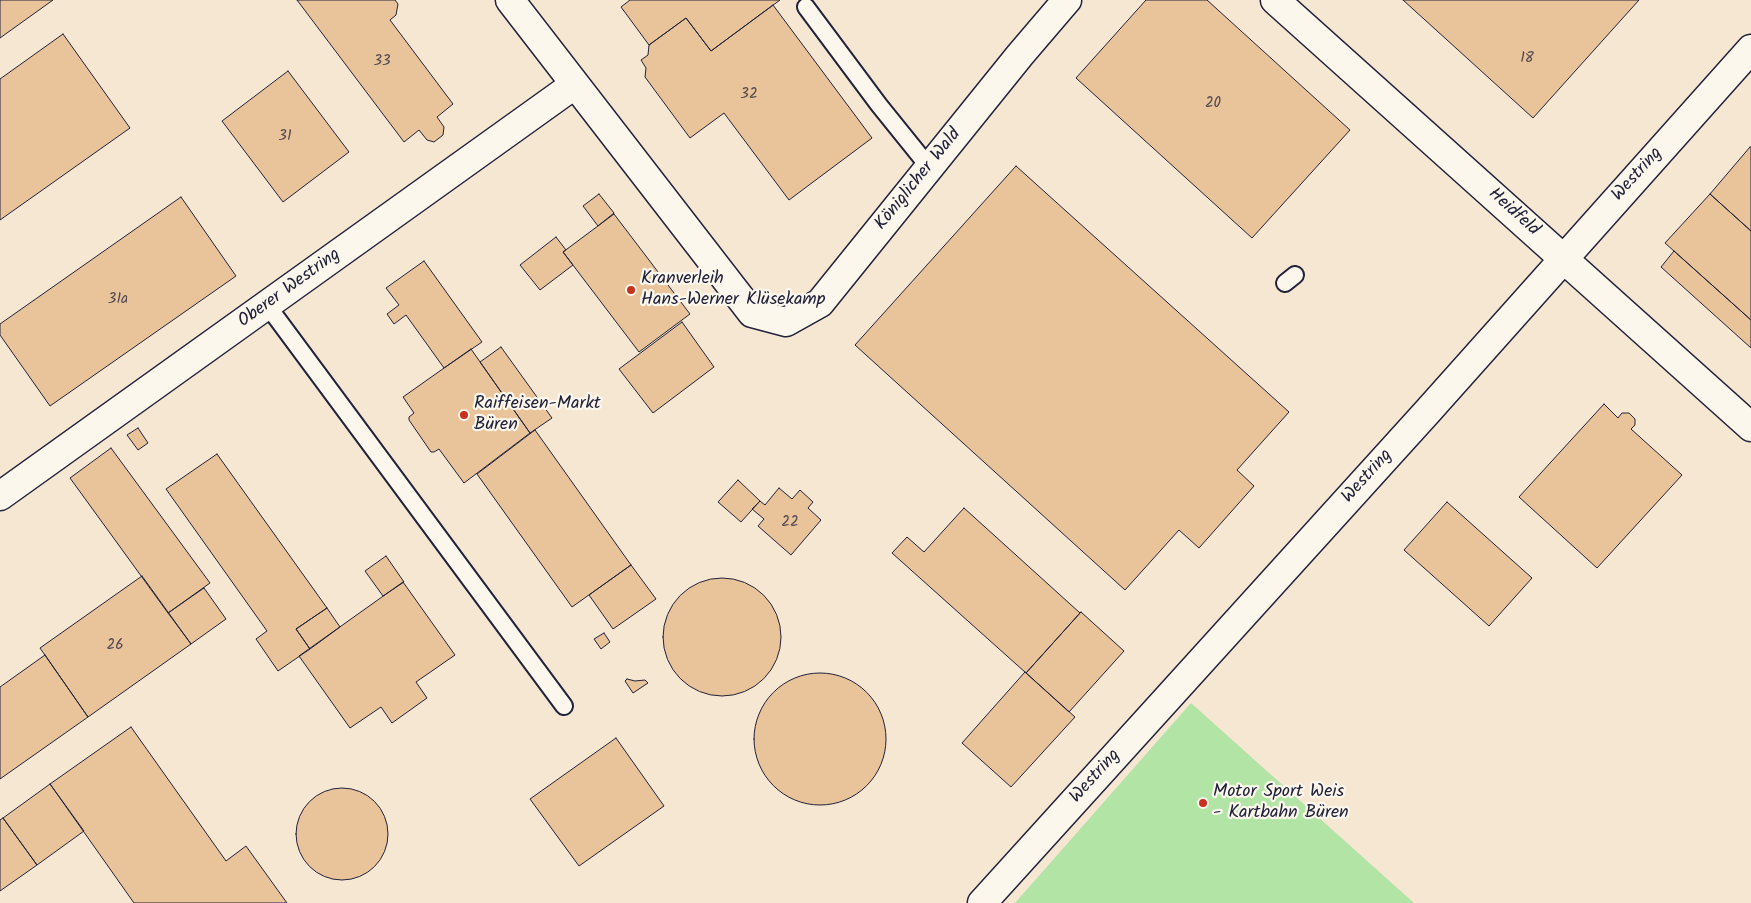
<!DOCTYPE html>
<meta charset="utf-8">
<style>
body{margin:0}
canvas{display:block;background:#fbf7ec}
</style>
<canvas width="1751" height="903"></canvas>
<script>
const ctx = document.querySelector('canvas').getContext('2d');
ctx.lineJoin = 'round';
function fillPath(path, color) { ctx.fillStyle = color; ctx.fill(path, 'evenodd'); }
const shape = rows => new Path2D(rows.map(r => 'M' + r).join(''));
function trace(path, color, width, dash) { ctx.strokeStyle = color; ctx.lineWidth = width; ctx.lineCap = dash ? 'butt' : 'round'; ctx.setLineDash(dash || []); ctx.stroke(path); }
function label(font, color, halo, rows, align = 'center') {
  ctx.font = font + ' Kalam,sans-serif'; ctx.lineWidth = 4.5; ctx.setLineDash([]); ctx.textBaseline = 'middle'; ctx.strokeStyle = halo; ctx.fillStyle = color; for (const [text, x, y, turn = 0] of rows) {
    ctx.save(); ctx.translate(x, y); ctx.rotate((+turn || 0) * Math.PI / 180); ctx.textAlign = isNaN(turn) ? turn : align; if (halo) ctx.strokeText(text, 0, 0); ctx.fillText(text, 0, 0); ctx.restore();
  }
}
fillPath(shape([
 [0,0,1751,0,1751,903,0,903]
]), '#f6e7d3');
fillPath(shape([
 [1191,703,1414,903,1015,903]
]), '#b1e4a5');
const building = shape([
 [0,0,53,0,0,38,0,0],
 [297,0,395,0,398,4,396,15,390,20,453,104,437,117,444,127,443,135,434,142,427,140,419,130,404,142,297,0],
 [630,0,780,0,711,51,686,18,649,45,621,7,630,0],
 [1146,0,1207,0,1350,130,1252,238,1076,78,1146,0],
 [1403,0,1639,0,1533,118,1403,0],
 [773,5,872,138,789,200,724,113,690,138,645,77,646,68,641,60,648,55,649,45,686,18,711,51,773,5],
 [63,34,130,128,0,220,0,79,63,34],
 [288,71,349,152,283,202,222,121,288,71],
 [1750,147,1751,147,1751,231,1710,194,1750,147],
 [1016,166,1289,412,1237,470,1254,486,1199,548,1179,530,1125,590,855,345,1016,166],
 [599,194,614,213,598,226,583,206,599,194],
 [1710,194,1751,231,1751,320,1665,243,1710,194],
 [181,197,236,276,50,406,0,335,0,324,181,197],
 [614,214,690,314,639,352,563,252,614,214],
 [556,237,566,250,563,252,573,265,540,290,520,265,556,237],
 [1674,251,1751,320,1751,348,1661,267,1674,251],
 [424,261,482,342,444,368,406,315,394,324,387,314,399,305,386,288,424,261],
 [682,322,714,367,653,413,619,369,682,322],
 [501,347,552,418,530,433,480,362,501,347],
 [471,349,530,433,464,483,439,449,434,452,431,452,409,420,409,417,414,413,403,397,471,349],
 [1604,404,1618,418,1622,413,1629,413,1635,419,1635,425,1631,429,1682,475,1597,568,1519,497,1604,404],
 [138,428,148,443,138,450,127,435,138,428],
 [535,430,631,565,572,607,477,474,535,430],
 [111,448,210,583,168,613,70,478,111,448],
 [217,454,327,608,296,629,310,649,278,671,256,639,267,631,166,489,217,454],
 [738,480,760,501,741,522,718,502,738,480],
 [779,488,792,499,800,490,813,502,808,508,821,520,791,555,758,526,764,519,752,509,760,501,765,505,779,488],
 [1447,502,1532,578,1489,626,1404,550,1447,502],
 [964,508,1080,613,1026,673,892,553,907,537,924,552,964,508],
 [386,556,404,582,383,596,365,571,386,556],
 [631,565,656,599,613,629,589,595,631,565],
 [142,576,191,644,88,717,40,648,142,576],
 '663 637a59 59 0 1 1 118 0a59 59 0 1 1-118 0Z',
 [403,582,455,655,416,682,427,698,392,723,381,707,350,728,299,656,403,582],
 [204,588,226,619,191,644,168,613,204,588],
 [327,608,340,627,310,649,296,629,327,608],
 [1081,612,1124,651,1069,712,1026,673,1081,612],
 [604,633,610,642,601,649,594,639,604,633],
 [45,655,88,717,0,779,0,687,45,655],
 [1025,672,1075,717,1011,787,962,743,1025,672],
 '754 739a66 66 0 1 1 132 0a66 66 0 1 1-132 0Z',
 [627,679,635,681,645,680,648,683,633,693,625,681,627,679],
 [131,727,226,861,246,846,287,903,134,903,50,784,131,727],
 [616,738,664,806,579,866,530,799,616,738],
 [50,784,84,831,37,865,3,818,50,784],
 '296 834a46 46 0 1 1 92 0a46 46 0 1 1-92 0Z',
 [3,818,37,865,0,891,0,820,3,818]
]);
fillPath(building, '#e9c399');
trace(building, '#22223b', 1);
const lane = shape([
 [806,7,879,105,929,167],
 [1285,283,1295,275],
 [267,305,564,706]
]);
const street = shape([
 [510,0,752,313,786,322,820,303,1020,55,1067,0],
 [1275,0,1751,427],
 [0,496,574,85],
 [982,903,1428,411,1751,49]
]);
trace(lane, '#22223b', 20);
trace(street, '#22223b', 31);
trace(lane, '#fbf7ec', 16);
trace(street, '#fbf7ec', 28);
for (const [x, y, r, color] of [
 [631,290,5,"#c8321e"],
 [464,415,5,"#c8321e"],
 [1203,803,5,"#c8321e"]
]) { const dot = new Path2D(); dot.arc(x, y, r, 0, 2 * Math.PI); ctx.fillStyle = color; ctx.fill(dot); trace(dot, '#fbf7ec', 2); }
label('15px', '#544a52', null, [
 ["18",1527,59],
 ["33",382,62],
 ["32",749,95],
 ["20",1213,104],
 ["31",285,137],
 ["31a",118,300],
 ["22",790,523],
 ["26",115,646]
]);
label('18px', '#22223b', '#fbf7ec', [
 ["Westring",1638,175,-48],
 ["Königlicher Wald",919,180,-51],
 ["Heidfeld",1513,213,42],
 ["Oberer Westring",290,289,-36],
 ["Westring",1368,477,-48],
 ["Westring",1096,777,-48]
]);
label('18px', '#22223b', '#fbf7ec', [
 ["Kranverleih",641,280],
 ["Hans-Werner Klüsekamp",641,301],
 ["Raiffeisen-Markt",474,405],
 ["Büren",474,426],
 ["Motor Sport Weis",1213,793],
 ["- Kartbahn Büren",1213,814]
], 'left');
</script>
